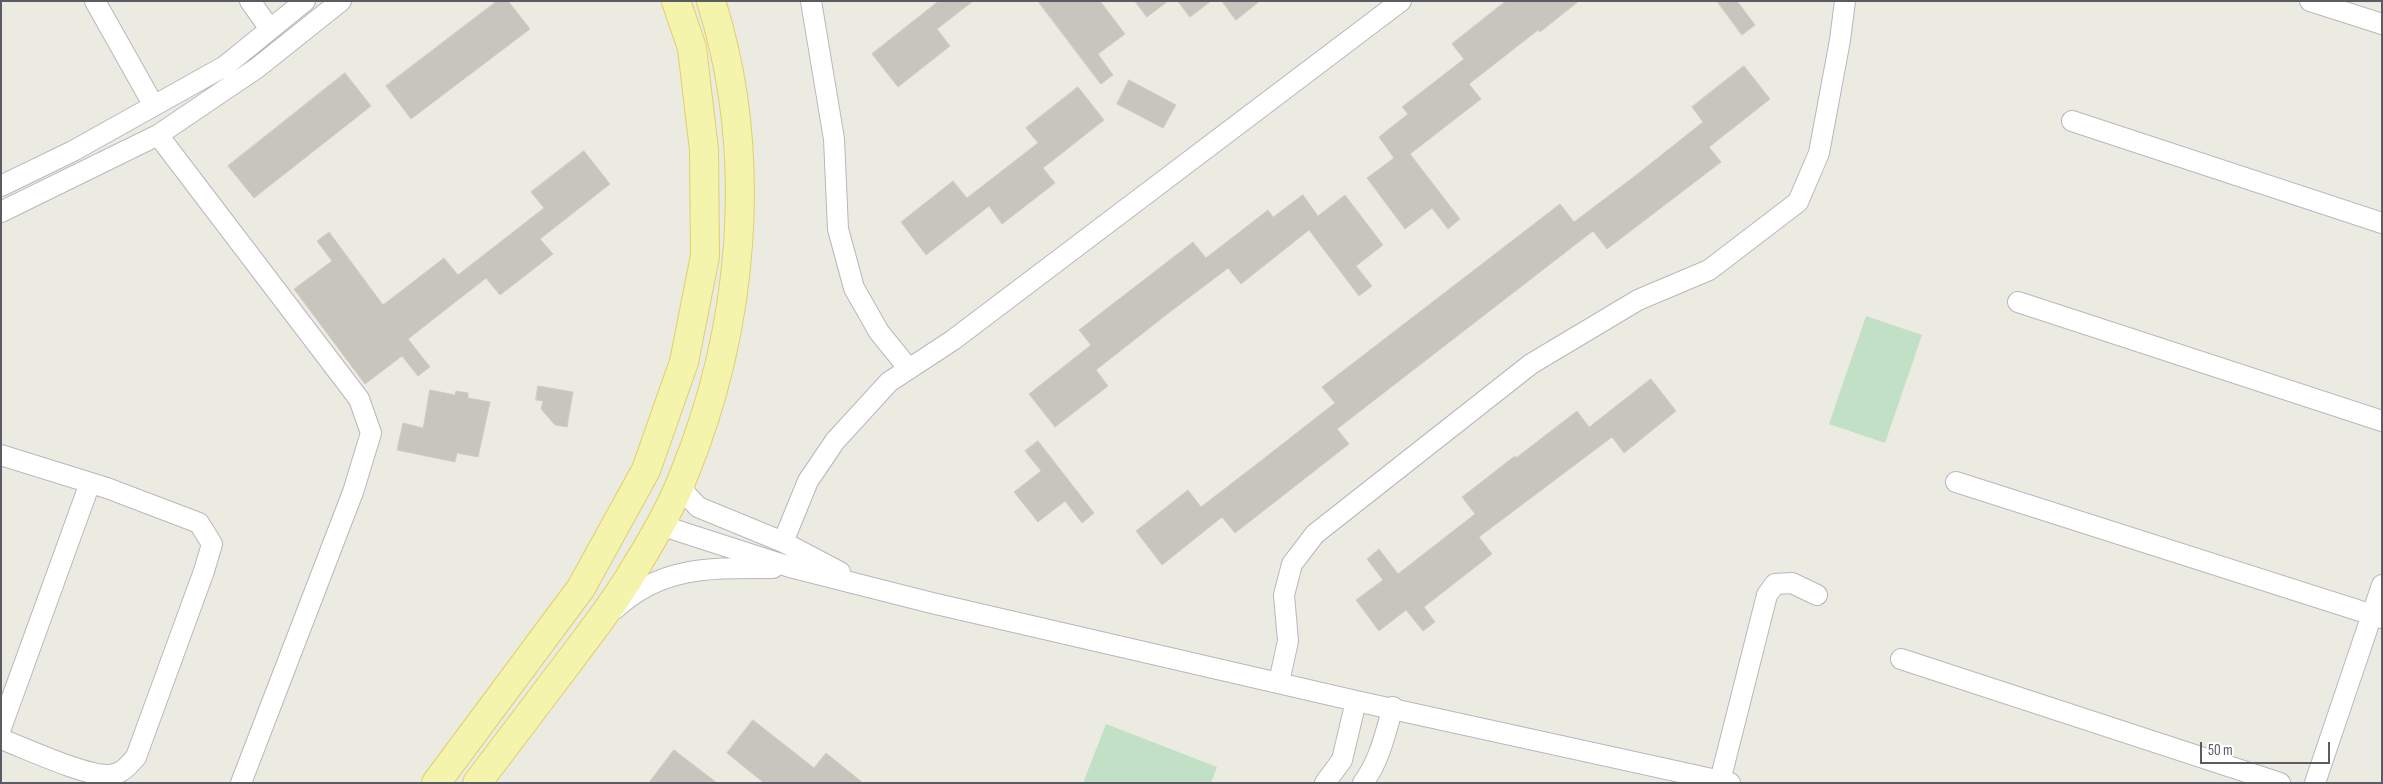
<!DOCTYPE html>
<html>
<head>
<meta charset="utf-8">
<style>
  body { margin:0 }
  #map { position:relative; width:2383px; height:784px; overflow:hidden; background:#ebebe2; font-family:"Sofia Sans Condensed",sans-serif }
  canvas { display:block }
  .frame { position:absolute; inset:0; border:2px solid #5a5c61; pointer-events:none }
  .scale { position:absolute; left:2200px; top:742px; width:130px; height:22px; box-sizing:border-box; border:2px solid #5a5c61; border-top:0; padding-left:6px; font-size:15px; line-height:18px; white-space:nowrap; color:#5a5c61; -webkit-text-stroke:4px #fff; paint-order:stroke }
</style>
</head>
<body>
<div id="map">
<canvas width="2383" height="784"></canvas>
<div class="frame"></div>
<div class="scale">50 m</div>
</div>
<script>
const ctx = document.querySelector('canvas').getContext('2d');
ctx.lineJoin = 'round';
function fillPath(path, color) { ctx.fillStyle = color; ctx.fill(path, 'evenodd'); }
function strokePath(path, color, width, dash) { ctx.strokeStyle = color; ctx.lineWidth = width; ctx.lineCap = dash ? 'butt' : 'round'; ctx.setLineDash(dash || []); ctx.stroke(path); }
fillPath(new Path2D(`
  M1866 316 1922 335 1885 443 1829 424Z
  M1106 724 1217 767 1211 783H1083Z`), '#c1e0c5');
const building = new Path2D(`
  M497 1H508L530 29 411 119 386 86Z
  M939 1H973L937 29 950 46 898 87 872 54Z
  M1038 1H1100L1125 34 1098 54 1113 75 1101 84Z
  M1135 1H1168L1147 17Z
  M1178 1H1211L1190 17Z
  M1222 1H1260L1236 20Z
  M1506 1H1579L1540 32 1538 30 1469 84 1481 99 1410 154 1460 219 1448 229 1432 208 1405 229 1367 178 1394 158 1379 137 1408 114 1402 107 1464 59 1452 44Z
  M1717 1H1737L1755 25 1742 35Z
  M1744 66 1770 99 1709 147 1721 162 1607 249 1593 231 1337 429 1349 444 1235 533 1222 517 1162 565 1136 531 1188 490 1201 507 1262 460 1335 403 1322 387 1560 204 1574 222 1635 176 1703 122 1692 107Z
  M345 73 371 106 254 198 228 166Z
  M1129 80 1176 105 1163 128 1117 104Z
  M1078 87 1104 120 1043 168 1055 183 1002 224 989 206 926 255 901 222 953 181 967 198 1038 143 1026 128Z
  M584 151 610 184 540 239 553 254 500 295 486 278 408 339 430 367 418 376 402 356 365 384 294 289 332 261 317 241 329 232 383 305 444 258 458 275 544 208 531 192Z
  M1303 195 1318 216 1345 195 1383 245 1356 266 1372 286 1359 296 1309 230 1241 284 1228 268 1166 315 1096 370 1108 386 1055 427 1029 394 1091 345 1079 330 1193 242 1206 258 1268 210 1273 217Z
  M1651 379 1676 411 1624 453 1612 437 1479 537 1492 554 1424 607 1435 622 1423 631 1406 610 1379 631 1356 600 1383 580 1367 559 1379 549 1398 574 1475 514 1462 497 1515 456 1516 458 1577 411 1589 427Z
  M538 386 573 392 567 427 555 425 541 409 543 401 536 400Z
  M430 390 455 395 456 391 468 393V398L490 402 478 457 457 453 455 462 397 450 403 423 423 428Z
  M1038 441 1094 513 1082 523 1065 501 1038 522 1014 492 1041 471 1025 451Z
  M753 720 814 768 826 753 863 783H764L727 753Z
  M674 750 717 783H649Z`);
fillPath(building, '#c7c5be');
strokePath(building, '#cfcdc1', 1);
const street = new Path2D(`
  M95 1 154 106
  M250 1 270 29
  M811 1 834 139 838 229 854 288 879 332 909 369
  M2310 1 2382 24
  M2072 121 2382 223
  M158 135 359 399 371 433 353 492 241 783
  M1 186 73 151 225 66 305 1
  M1 212 158 135 257 68 341 1
  M2018 302 2382 421
  M1 455 107 488 199 523 212 544 204 571 136 757C128 766 121 775 108 775 85 776 25 748 1 739
  M683 479 685 493 698 507 783 542 840 572
  M1956 482 2382 618
  M660 525 790 567 932 603 1356 701 1730 783
  M783 542 808 481 835 441 889 382 953 340 1401 1
  M615 609C662 565 713 568 773 568
  M1901 659 2280 783
  M1279 682 1288 641 1284 595 1292 564 1315 534 1531 364 1638 300 1709 270 1798 202 1819 153 1840 40 1845 1
  M1 728 90 483
  M1720 781 1767 595 1775 584 1792 583 1817 595
  M1325 783 1342 760 1356 701
  M1363 783C1380 760 1385 734 1393 707
  M2315 783 2382 585`);
const primary = new Path2D(`
  M436 783 581 588 646 470 684 362 705 256 704 150 692 48 676 1
  M477 783C507 743 538 703 568 663 591 632 616 601 635 568 653 539 671 508 683 477 744 329 760 155 711 1`);
strokePath(street, '#b7b8bd', 22);
strokePath(primary, '#e1d065', 30);
strokePath(street, '#fff', 20);
strokePath(primary, '#f5f4ad', 28);
</script>
</body>
</html>
